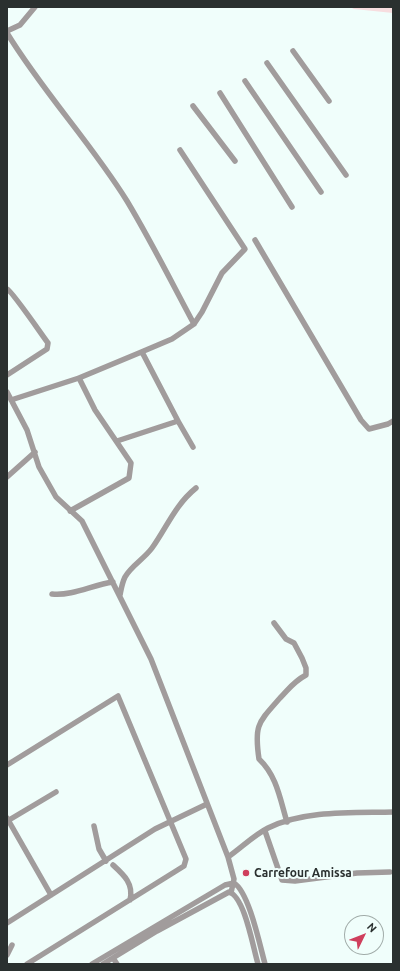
<!DOCTYPE html>
<html>
<head>
<meta charset="utf-8">
<style>
  body { margin:0 }
  #map { position:relative; width:400px; height:971px; overflow:hidden; background:#f0fefb; font-family:Ubuntu,sans-serif }
  canvas { display:block }
  .frame { position:absolute; inset:0; border:8px solid #2a302f; pointer-events:none }
  .north { position:absolute; left:344px; top:915px; width:40px; height:40px; box-sizing:border-box; background:#f0fefb; border:1px solid #a1aca9; border-radius:50%; rotate:47deg; font-size:11px; font-weight:700; line-height:16px; text-align:center; color:#2a302f }
  .north::after { content:''; display:block; margin:auto; width:14px; height:18px; background:#cf3f5d; clip-path:polygon(50% 0,100% 100%,50% 72%,0 100%) }
</style>
</head>
<body>
<div id="map">
<canvas width="400" height="971"></canvas>
<div class="frame"></div>
<div class="north">N</div>
</div>
<script>
const ctx = document.querySelector('canvas').getContext('2d');
ctx.lineJoin = 'round';
function fillPath(path, color) { ctx.fillStyle = color; ctx.fill(path, 'evenodd'); }
function strokePath(path, color, width, dash) { ctx.strokeStyle = color; ctx.lineWidth = width; ctx.lineCap = dash ? 'butt' : 'round'; ctx.setLineDash(dash || []); ctx.stroke(path); }
function write(font, color, halo, rows, align = 'center') {
  ctx.font = font + ' Ubuntu,sans-serif'; ctx.lineWidth = 4; ctx.setLineDash([]); ctx.textBaseline = 'middle'; ctx.strokeStyle = halo; ctx.fillStyle = color; for (const [text, x, y, turn = 0] of rows) {
    ctx.save(); ctx.translate(x, y); ctx.rotate((+turn || 0) * Math.PI / 180); ctx.textAlign = isNaN(turn) ? turn : align; if (halo) ctx.strokeText(text, 0, 0); ctx.fillText(text, 0, 0); ctx.restore();
  }
}
fillPath(new Path2D(`
  M350 7H393V13L354 9Z`), '#f7dddf');
strokePath(new Path2D(`
  M7 31 20 25 35 7
  M7 33C43 92 91 143 127 201 151 241 172 283 194 324
  M293 51 329 101
  M267 63 346 175
  M245 81 321 192
  M220 93 292 207
  M193 106 235 161
  M255 240 361 420 369 429 388 424 393 421
  M7 289C12 291 42 335 48 343L47 349 7 375
  M142 352 178 421
  M7 392 27 430 39 467 56 497 82 521 151 659 228 857 234 879 231 893
  M11 400 79 378 139 353 172 339 194 324 202 312 222 273 245 249 180 150
  M117 441 178 421 193 447
  M7 477 35 452
  M70 511 129 478 131 463 95 410 79 378
  M52 594C73 596 92 585 113 582
  M120 595C121 590 122 583 125 577 131 566 144 559 152 548 167 527 175 505 196 488
  M274 623 286 639 294 643 302 658 306 668V675C293 682 290 688 280 698 258 723 254 725 259 759 277 776 280 799 287 822
  M7 765 118 696 186 859 184 866 27 964
  M7 818 51 895
  M9 820 56 792
  M94 826 99 849 106 861
  M265 831 282 880 295 881 357 873 390 872
  M228 857C241 848 254 835 268 828 305 810 353 813 393 812
  M113 865C124 875 134 884 130 900
  M7 923 155 829 207 804
  M7 955 12 945
  M113 958 117 964
  M92 964 225 885 234 883C249 892 260 946 265 964
  M103 964 157 931 229 892C245 897 253 948 258 964`), '#a19c9c', 5.5);
for (const [x, y, r, color] of [
  [246,873,4,"#cf3f5d"]
]) { const dot = new Path2D(); dot.arc(x, y, r, 0, 2 * Math.PI); ctx.fillStyle = color; ctx.fill(dot); strokePath(dot, '#f0fefb', 1.5); }
write('bold 12px', '#2a302f', '#f0fefb', [
  ["Carrefour Amissa",254,873]
], 'left');
</script>
</body>
</html>
